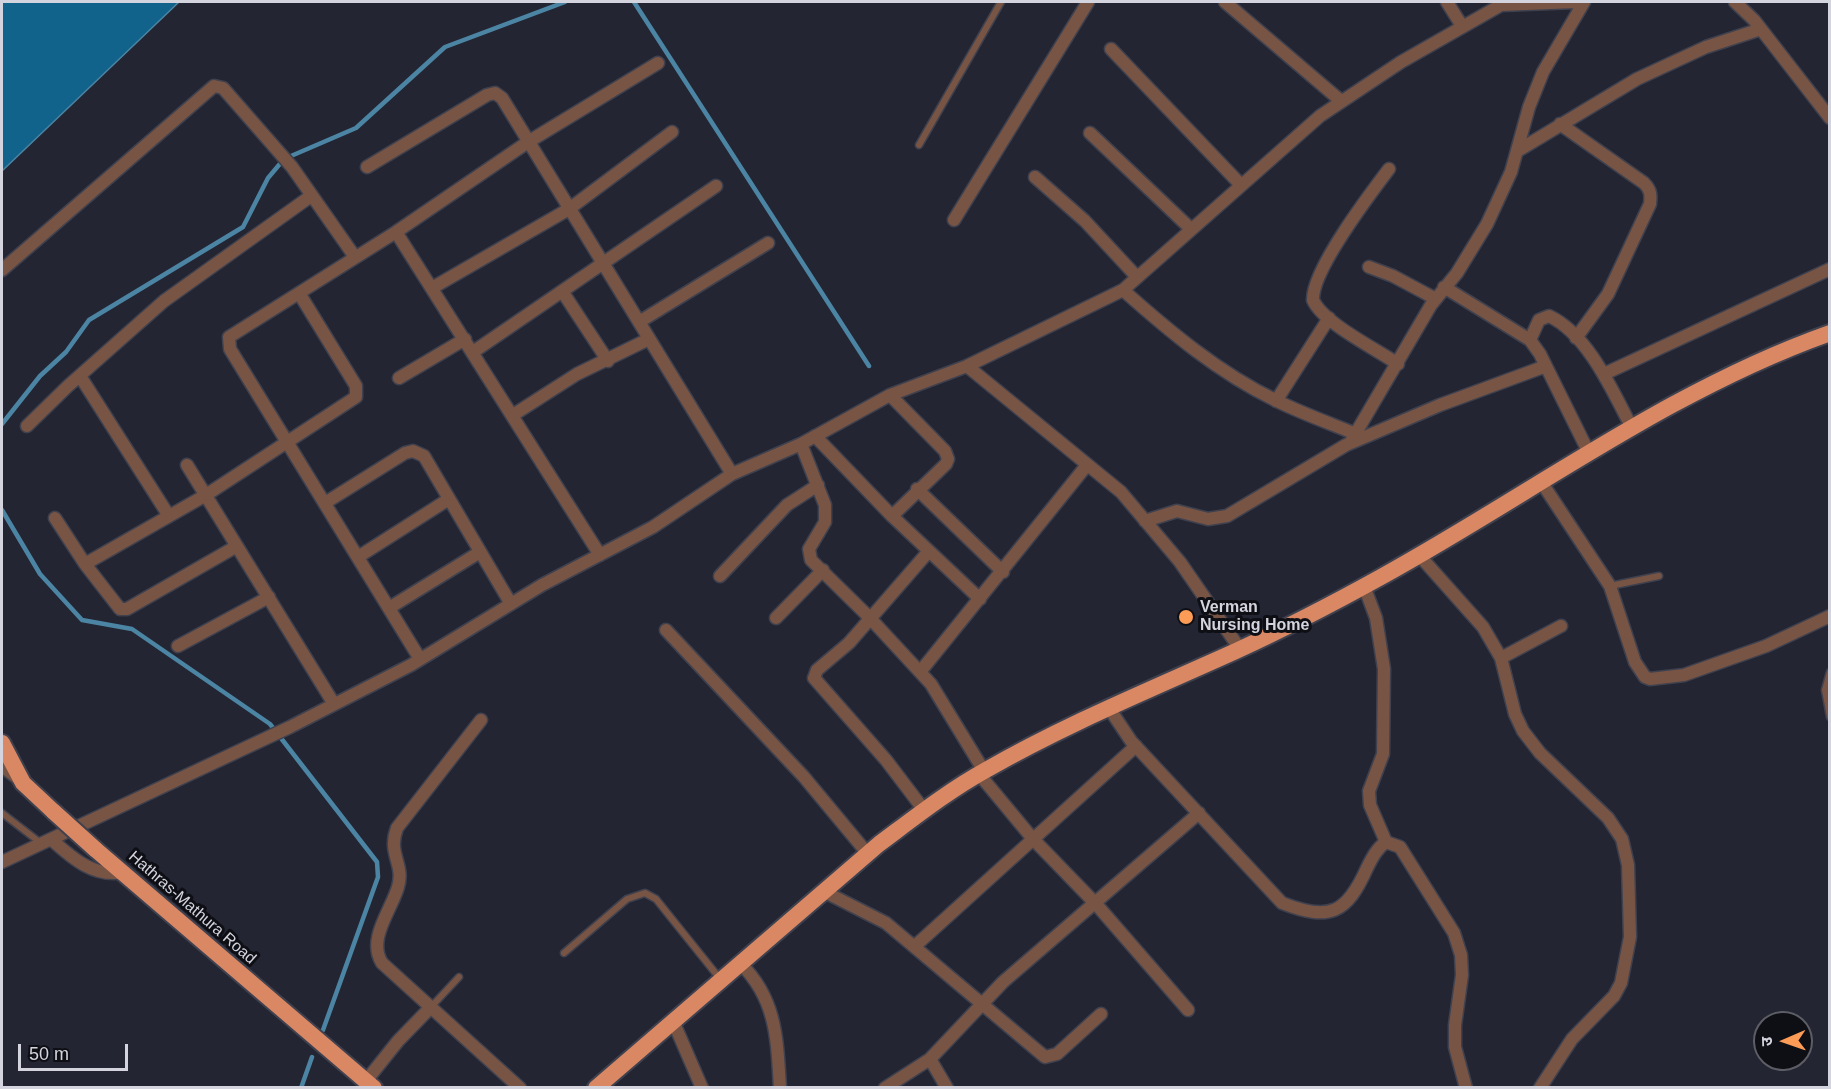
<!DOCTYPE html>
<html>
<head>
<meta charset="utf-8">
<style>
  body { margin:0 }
  #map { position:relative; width:1831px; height:1089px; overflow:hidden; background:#232533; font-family:Helvetica,"Noto Sans Devanagari",sans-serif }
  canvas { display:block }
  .frame { position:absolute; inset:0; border:3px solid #d3d4de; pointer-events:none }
  .north { position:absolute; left:1753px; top:1011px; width:60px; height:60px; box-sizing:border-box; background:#0e0f15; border:2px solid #5d5e65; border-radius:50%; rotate:268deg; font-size:16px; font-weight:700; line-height:24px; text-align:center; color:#d3d4de }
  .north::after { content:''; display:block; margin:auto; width:21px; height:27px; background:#fd9c56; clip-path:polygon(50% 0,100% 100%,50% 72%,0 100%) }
  .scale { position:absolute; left:18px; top:1044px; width:110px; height:27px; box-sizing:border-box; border:3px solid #d3d4de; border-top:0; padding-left:8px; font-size:18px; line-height:21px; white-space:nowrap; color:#d3d4de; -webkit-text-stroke:4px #0e0f15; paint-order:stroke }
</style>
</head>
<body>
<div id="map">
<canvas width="1831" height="1089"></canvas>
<div class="frame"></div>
<div class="north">उ</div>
<div class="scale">50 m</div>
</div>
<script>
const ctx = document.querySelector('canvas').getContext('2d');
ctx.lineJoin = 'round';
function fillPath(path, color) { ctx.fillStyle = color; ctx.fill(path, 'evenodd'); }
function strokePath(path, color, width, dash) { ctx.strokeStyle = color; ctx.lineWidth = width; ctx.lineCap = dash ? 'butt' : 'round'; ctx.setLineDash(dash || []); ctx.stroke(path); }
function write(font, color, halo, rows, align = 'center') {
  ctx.font = font + ' Helvetica,sans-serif'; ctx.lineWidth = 6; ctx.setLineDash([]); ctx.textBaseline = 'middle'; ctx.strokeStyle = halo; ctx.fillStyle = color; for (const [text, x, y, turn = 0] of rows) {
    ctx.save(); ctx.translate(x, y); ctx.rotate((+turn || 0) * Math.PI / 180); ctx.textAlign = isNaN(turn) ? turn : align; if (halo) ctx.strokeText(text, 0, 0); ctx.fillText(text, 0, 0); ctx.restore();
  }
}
const water = new Path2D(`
  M2 2H179L2 171Z`);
fillPath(water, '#12638b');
strokePath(water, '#4c85a4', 1.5);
strokePath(new Path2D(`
  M634 2 869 366
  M2 424 40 376 66 352 89 320 243 227 268 178 284 159 356 128 445 47 565 2
  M2 510 40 574 82 620 132 629 270 724 377 862 378 877 323 1030
  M301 1088 312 1057`), '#4c85a4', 4.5);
const service = new Path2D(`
  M919 145 1001 2
  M1610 586 1659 576
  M1830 672 1825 690 1830 717
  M2 813 42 844
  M564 953 627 899 645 893 656 899 721 980
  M431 1007 459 977`);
const minor = new Path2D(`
  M1225 2 1341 101
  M1447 2 1462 26
  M1735 2 1754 20 1830 118
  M1111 49 1241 185
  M1560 124 1644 183C1651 190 1651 195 1650 204L1608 294 1576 338
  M1090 133 1191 229
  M1519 150 1637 79 1706 47 1761 29
  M367 167 487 95 495 93 502 98 732 474
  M1389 169C1370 194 1312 270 1313 300 1323 323 1376 349 1398 364
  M1035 177 1085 221 1137 277
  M954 220 1088 2
  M396 232 600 555
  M1369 267 1393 276 1436 299
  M2 270 214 86 223 88 292 167 355 257
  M1444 287 1530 340 1540 354 1589 453
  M432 288 569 209 672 132
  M1123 290C1169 331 1219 373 1275 400 1301 413 1329 423 1356 434
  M562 291 608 361
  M639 322 768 243
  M1530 340 1539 320 1549 316C1588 334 1613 392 1632 428
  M473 352 716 186
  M967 366 1121 492 1180 562 1240 649
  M1604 374 1830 269
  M80 376 169 516
  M399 378 465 339
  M890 395 945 451 948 459 946 464 892 516
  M1276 401 1329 318
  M513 415 577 374 649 339
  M27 426 68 386 164 301 311 196
  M815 436 892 516 980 599
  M1350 443 1431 305 1457 273 1487 224 1511 172 1529 107 1543 72 1584 2
  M801 444 825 505V522L809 549 811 560 869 617 931 684 984 771
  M187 465 334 704
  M1542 483 1610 586 1635 662 1645 677 1650 679 1684 675 1766 646 1830 616
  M917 489 1003 572
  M325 503 405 453 413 451 424 456 511 604
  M55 518 85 564 120 609H127L237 546
  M1145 521 1177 511 1208 519 1227 516 1346 445 1440 405 1546 366
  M1419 555 1483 627 1501 658 1515 714 1523 731 1540 753 1608 818 1622 839 1628 865 1630 937 1621 983 1614 996 1572 1039 1540 1088
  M358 557 449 499
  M85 564 206 495 356 397V386L299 293
  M720 576 787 505 818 485
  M1364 586 1376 618 1384 669 1383 754 1369 791 1370 805 1386 842
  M389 608 480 552
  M776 618 823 570
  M666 630 804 777 868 854
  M178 646 269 597
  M1501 658 1561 626
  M420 659 230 349 229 337 396 232 528 142 658 63
  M920 672 1087 465
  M1109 708 1131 741 1282 903C1330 922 1347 913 1367 868 1372 858 1377 848 1386 842L1400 847 1454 933 1461 955 1462 975 1455 1025V1047L1466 1088
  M481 720 397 828C387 854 405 864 398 887 391 911 367 939 382 963L520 1088
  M2 766 20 780
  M979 774 1033 839 1096 904 1188 1010
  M924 810 886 760 814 678 817 670 849 643 929 551
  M52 840C73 859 95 878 124 872
  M2 862 290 727 411 665 542 585 653 527 732 474 801 444 890 395 967 366 1123 290 1320 116 1401 62 1501 5 1575 2
  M825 892 886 923 1045 1057 1057 1054 1101 1014
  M915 946 1136 746
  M741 964C777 1000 777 1040 780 1088
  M673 1021 702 1088
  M930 1059 947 1088
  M366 1081 398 1041 431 1007
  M885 1088 930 1059 1003 982 1199 813`);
const trunk = new Path2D(`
  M2 743 23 783 54 812
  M95 849 374 1088
  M596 1088 879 844C914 818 948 791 986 770 1066 724 1152 689 1236 651 1286 628 1334 603 1381 577 1530 495 1669 390 1830 333`);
strokePath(service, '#3f414e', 9);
strokePath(minor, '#3f414e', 15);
strokePath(trunk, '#3f414e', 20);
strokePath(service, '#785444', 6);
strokePath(minor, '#785444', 12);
strokePath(trunk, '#da8864', 16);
const trunkBridge = new Path2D(`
  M54 812 95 849`);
strokePath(trunkBridge, '#3f414e', 20, []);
strokePath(trunkBridge, '#da8864', 16);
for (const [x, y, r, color] of [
  [1186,617,8,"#fd9c56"]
]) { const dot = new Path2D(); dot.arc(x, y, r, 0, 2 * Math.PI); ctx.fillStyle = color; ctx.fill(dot); strokePath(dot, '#0e0f15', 2); }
write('bold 16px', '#d3d4de', '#0e0f15', [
  ["Verman",1200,608],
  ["Nursing Home",1200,626]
], 'left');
write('16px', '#d3d4de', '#0e0f15', [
  ["Hathras-Mathura Road",192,908,41]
]);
</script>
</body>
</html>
